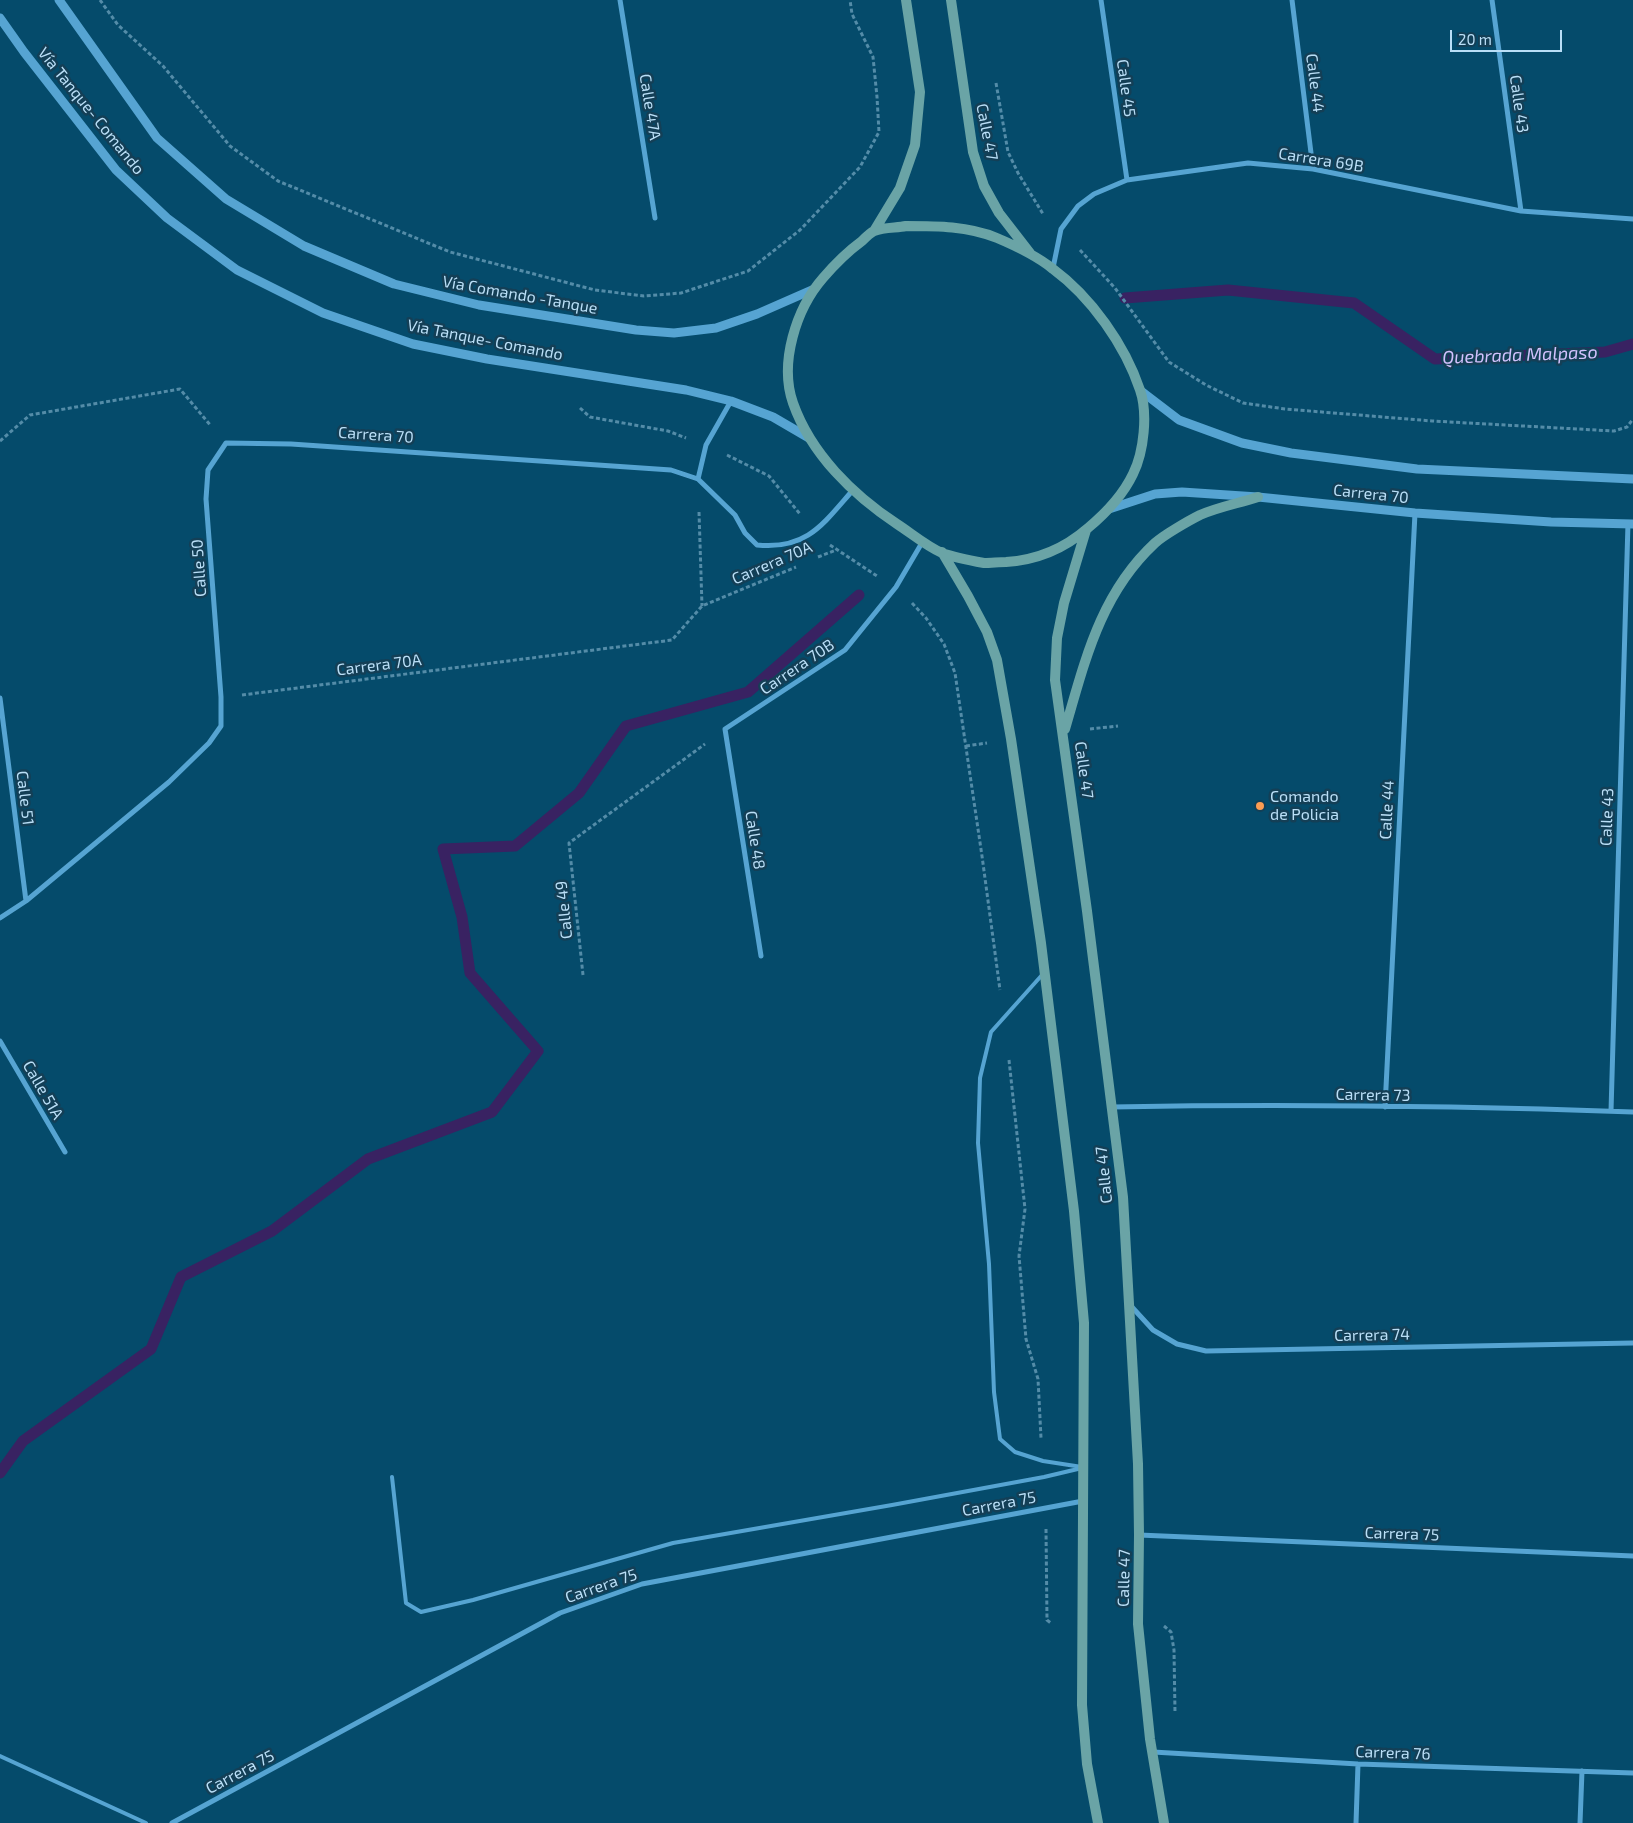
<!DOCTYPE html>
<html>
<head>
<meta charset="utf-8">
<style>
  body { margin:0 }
  #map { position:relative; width:1633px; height:1823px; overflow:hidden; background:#054b6b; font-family:"Exo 2",sans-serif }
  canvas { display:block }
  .scale { position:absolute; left:1450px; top:30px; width:112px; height:22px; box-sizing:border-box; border:2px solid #badff7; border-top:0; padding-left:6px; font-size:15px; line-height:18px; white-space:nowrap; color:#badff7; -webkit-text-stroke:4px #143f56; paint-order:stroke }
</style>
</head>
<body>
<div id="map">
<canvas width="1633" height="1823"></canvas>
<div class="scale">20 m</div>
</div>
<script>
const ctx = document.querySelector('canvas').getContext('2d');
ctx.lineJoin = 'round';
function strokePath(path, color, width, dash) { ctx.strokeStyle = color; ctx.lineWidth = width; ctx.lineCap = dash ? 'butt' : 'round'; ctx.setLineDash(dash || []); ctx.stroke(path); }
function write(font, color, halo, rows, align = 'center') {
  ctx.font = font + ' "Exo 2",sans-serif'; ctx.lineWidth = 5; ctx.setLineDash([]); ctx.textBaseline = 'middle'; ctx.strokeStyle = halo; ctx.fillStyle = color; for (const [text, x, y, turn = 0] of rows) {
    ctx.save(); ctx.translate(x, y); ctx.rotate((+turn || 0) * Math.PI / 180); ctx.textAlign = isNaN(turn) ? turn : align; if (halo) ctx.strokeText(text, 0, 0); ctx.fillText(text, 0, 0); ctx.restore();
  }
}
strokePath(new Path2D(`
  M1125 298 1228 290 1354 303 1435 359 1605 352 1633 344
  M0 1473 23 1441 151 1349 181 1277 272 1231 368 1159 492 1112 538 1051 470 973 462 917 443 849 515 846 579 793 626 726 748 692 859 595`), '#392262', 11);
strokePath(new Path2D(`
  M100 0 118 25 163 66 230 146 278 181 450 252 595 290 644 296 681 293 748 271 800 230 860 167 879 132 877 97 873 57 852 14 850 0
  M996 83 1008 152 1018 173 1043 214
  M1080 250 1115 288 1169 362 1206 385 1243 403 1285 409 1432 421 1614 431 1627 427 1633 419
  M580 408 590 417 668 431 686 438
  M0 441 30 415 180 389 211 426
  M727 455 769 476 800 514
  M699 512 702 606
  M830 545 877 576
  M818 557 836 550
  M912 603 926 618 944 644 955 673 982 856 1000 990
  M242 695 672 640 702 606 796 567
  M1090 729 1118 726
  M966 746 987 743
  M583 975 569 843 705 744
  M1009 1060 1025 1209 1019 1256 1026 1339 1038 1379 1041 1438
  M1046 1529 1047 1620 1052 1624
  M1164 1626 1171 1632 1174 1650 1175 1713`), '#548ca8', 3, [4, 2.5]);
strokePath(new Path2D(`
  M1042 975 991 1032 980 1078 978 1143 989 1264 994 1392 1000 1439 1015 1452 1043 1461 1082 1467
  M392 1477 406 1603 421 1612 473 1600 673 1543 892 1505 1044 1477 1082 1468
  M0 1756 146 1823`), '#56a4d2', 4);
strokePath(new Path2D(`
  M620 0 655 218
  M1101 0 1127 180
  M1292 0 1313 169
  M1492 0 1521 211
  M1053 268 1061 229 1078 206 1094 194 1127 180 1248 163 1313 169 1521 211 1633 219
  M698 479 706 445 731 401
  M0 698 26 901
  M0 918 26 901 169 782 209 743 221 726V697L206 499 208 470 226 443 291 444 671 470 698 479 735 515 745 533 757 545C807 550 823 524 853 490
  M761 956 725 729 845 650 896 587 923 541
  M0 1041 65 1152
  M1112 1107C1285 1104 1460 1106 1633 1112
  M1385 1107 1415 513
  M1611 1111 1628 523
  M1131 1306 1153 1330 1177 1344 1206 1351 1633 1343
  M1139 1535 1633 1556
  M1153 1752 1358 1764 1633 1773
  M172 1823 560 1613 642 1584 1083 1501
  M1356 1823 1358 1764
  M1580 1823 1582 1771`), '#56a4d2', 5);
strokePath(new Path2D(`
  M59 0 157 138 226 199 304 246 394 284 479 305 636 330 674 333 716 328 757 314 814 289
  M0 18 24 52 116 170 167 218 237 270 323 313 413 344 487 359 686 390 731 401 773 417 809 438
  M1141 391 1179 420 1242 443 1291 453 1417 469 1633 479
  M1109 509 1155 494 1182 492 1258 497 1415 513 1551 522 1633 524`), '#56a4d2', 9);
strokePath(new Path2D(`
  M951 0 973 152 984 186 999 213 1030 253
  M906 226C937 226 968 226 997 238 1016 246 1037 256 1053 269 1091 297 1125 345 1140 390 1148 413 1144 452 1133 474 1123 495 1106 513 1088 528 1064 549 1038 560 1006 562 999 562 991 563 984 563 973 561 953 557 942 553 926 546 911 533 897 524 853 495 811 454 793 403 779 363 796 309 823 278 835 264 847 252 862 241 865 238 870 233 874 231 884 227 897 228 906 226Z
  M874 231 900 188 915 145 920 92 906 0
  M1086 530 1064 603 1057 638 1055 680 1087 911 1123 1197 1138 1464 1139 1535 1138 1624 1150 1739 1164 1823
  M942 552 968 596 987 632 997 660 1011 739 1041 943 1074 1211 1084 1323 1082 1705 1087 1764 1098 1823
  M1065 729C1085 661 1100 594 1155 543 1164 535 1188 521 1200 515 1218 507 1240 503 1258 497`), '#6aa4a6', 10);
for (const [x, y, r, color] of [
  [1260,806,5,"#fc9d53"]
]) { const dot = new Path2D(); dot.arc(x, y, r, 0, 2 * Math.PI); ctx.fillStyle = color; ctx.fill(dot); strokePath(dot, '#143f56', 2); }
write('16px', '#badff7', '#143f56', [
  ["Calle 44",1315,83,83],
  ["Calle 45",1126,88,82],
  ["Calle 43",1519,104,82],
  ["Calle 47A",650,107,81],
  ["Vía Tanque- Comando",91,111,51],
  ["Calle 47",987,132,79],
  ["Carrera 69B",1321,160,9],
  ["Vía Comando -Tanque",520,295,10],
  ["Vía Tanque- Comando",485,340,11],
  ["Carrera 70",376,435,4],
  ["Carrera 70",1371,494,6],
  ["Carrera 70A",772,563,-23],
  ["Calle 50",199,568,-94],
  ["Carrera 70A",379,665,-7],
  ["Carrera 70B",797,667,-34],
  ["Calle 47",1084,770,82],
  ["Calle 51",25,798,83],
  ["Calle 44",1387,810,-87],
  ["Calle 43",1607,817,-88],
  ["Calle 48",755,840,81],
  ["Calle 49",564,910,-96],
  ["Calle 51A",43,1090,60],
  ["Carrera 73",1373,1095,1],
  ["Calle 47",1104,1175,-96],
  ["Carrera 74",1372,1335,-1],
  ["Carrera 75",999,1504,-11],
  ["Carrera 75",1402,1534,2],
  ["Calle 47",1124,1578,-89],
  ["Carrera 75",601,1586,-19],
  ["Carrera 76",1393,1753,2],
  ["Carrera 75",240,1772,-28]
]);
write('16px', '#badff7', '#143f56', [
  ["Comando",1270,797],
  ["de Policia",1270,815]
], 'left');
write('italic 18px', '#d1c2fd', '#143f56', [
  ["Quebrada Malpaso",1520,355,-2]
]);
</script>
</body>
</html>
